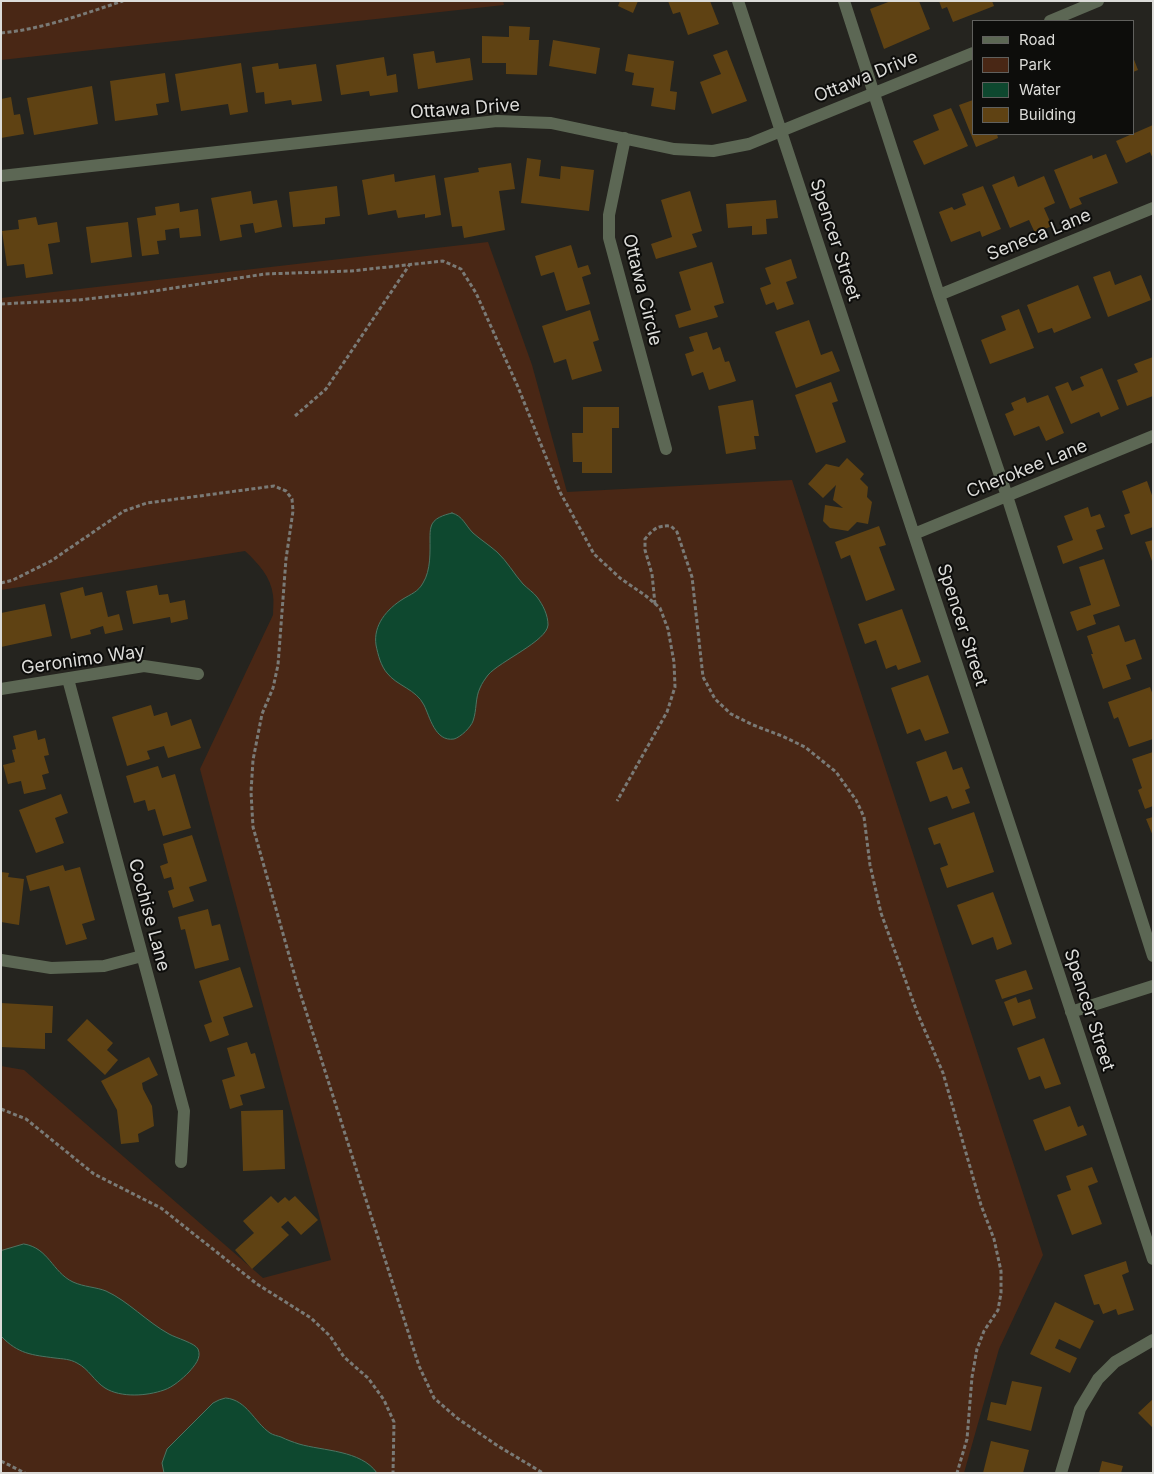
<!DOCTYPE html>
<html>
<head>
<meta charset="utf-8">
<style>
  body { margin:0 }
  #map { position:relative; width:1154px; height:1474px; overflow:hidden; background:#25241f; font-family:Inter,sans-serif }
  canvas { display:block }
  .frame { position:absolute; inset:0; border:2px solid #dcdcd9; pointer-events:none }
  .legend { position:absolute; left:972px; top:20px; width:162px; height:115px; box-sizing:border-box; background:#0d0d0b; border:1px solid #60605d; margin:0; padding:6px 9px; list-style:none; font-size:15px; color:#dcdcd9 }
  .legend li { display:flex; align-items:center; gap:10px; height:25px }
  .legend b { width:25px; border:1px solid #60605d }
</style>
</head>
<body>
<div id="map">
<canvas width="1154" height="1474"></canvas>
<div class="frame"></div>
<ul class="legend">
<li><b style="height:6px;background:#5c6754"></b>Road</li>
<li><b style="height:14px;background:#492715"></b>Park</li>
<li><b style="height:14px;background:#0e482f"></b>Water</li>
<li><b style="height:14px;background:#5f4213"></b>Building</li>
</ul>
</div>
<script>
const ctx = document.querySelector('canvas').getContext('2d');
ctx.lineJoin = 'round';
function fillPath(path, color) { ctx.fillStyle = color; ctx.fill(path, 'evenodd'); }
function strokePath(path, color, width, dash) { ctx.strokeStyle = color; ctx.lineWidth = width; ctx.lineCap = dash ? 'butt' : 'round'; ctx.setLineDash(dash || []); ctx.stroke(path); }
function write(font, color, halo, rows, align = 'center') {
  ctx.font = font + ' Inter,sans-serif'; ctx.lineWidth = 4; ctx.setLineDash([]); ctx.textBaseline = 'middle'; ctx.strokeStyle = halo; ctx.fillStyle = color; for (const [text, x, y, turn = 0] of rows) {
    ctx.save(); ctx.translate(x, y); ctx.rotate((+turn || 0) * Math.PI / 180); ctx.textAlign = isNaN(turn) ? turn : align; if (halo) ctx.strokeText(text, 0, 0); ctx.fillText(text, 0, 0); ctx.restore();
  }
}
fillPath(new Path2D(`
  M1 1H503L504 5 1 60Z
  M488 242 532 365 567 492 792 480 1043 1255 999 1349 964 1473H1V1066L24 1070 263 1278 331 1260 200 769 273 615C273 609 274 601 273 595 271 577 258 563 245 551L1 590V298Z`), '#492715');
const water = new Path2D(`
  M452 513C463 516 465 525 473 533 481 540 489 545 497 552 507 561 514 574 523 584 528 589 533 592 537 597 543 605 548 615 548 625 547 641 500 661 488 675 485 679 482 683 480 688 475 698 477 710 473 721 471 727 461 737 454 739 435 742 430 717 424 705 416 689 397 686 387 673 381 666 378 655 376 645 373 625 387 609 403 599 411 594 418 592 423 583 431 570 430 552 430 538 430 535 430 530 431 527 433 518 444 515 452 513Z
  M24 1244C49 1248 52 1272 73 1282 84 1287 96 1287 106 1291 128 1301 147 1322 169 1334 176 1338 195 1343 198 1349 202 1358 194 1366 189 1372 182 1379 173 1387 164 1390 147 1396 121 1398 105 1388 94 1381 89 1369 77 1363 70 1359 63 1359 55 1358 32 1355 18 1354 1 1336V1251Z
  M226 1398C247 1400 254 1422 270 1433 273 1435 278 1436 281 1437 287 1440 293 1442 299 1444 323 1451 361 1450 377 1473H164L162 1463 167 1449 213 1403 219 1400Z`);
fillPath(water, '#0e482f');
strokePath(water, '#4c7462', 1);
fillPath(new Path2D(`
  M620 1H638L633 13 618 6Z
  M668 1H710L719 24 688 35 680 12 673 14Z
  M891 1H919L930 29 884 49 870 9Z
  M939 1H992L994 6 953 22 947 7 942 9Z
  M509 26 530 27 529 40H539L537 75 506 74V63H482V36L509 37Z
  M553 40 600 48 596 74 549 66Z
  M727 50 747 101 712 114 700 82 721 74 713 55Z
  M434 51 436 63 470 58 473 80 418 89 413 54Z
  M628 54 674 61 670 91 677 92 675 110 651 106 654 88 632 85 634 73 625 71Z
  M384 57 387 76 396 74 398 92 370 96 369 91 341 95 336 65Z
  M1133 57 1138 70 1133 72Z
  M241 63 248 112 230 115 228 104 181 111 175 74Z
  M278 63 279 69 316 64 322 101 292 105 291 100 265 104 264 92 256 93 252 67Z
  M165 73 169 102 156 104 158 115 115 121 110 81Z
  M92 86 98 124 34 135 27 98Z
  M11 97 14 115 20 114 24 134 1 138V99Z
  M973 100V134H997L998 138 976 147 959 105Z
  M951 108 968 146 924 165 913 141 939 130 933 115Z
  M1153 125V159L1150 152 1126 163 1116 141Z
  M1106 154 1118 183 1079 198 1082 204 1070 209 1054 170 1092 155 1093 159Z
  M527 158 541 160 539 176 560 179 561 166 594 170 589 211 521 203Z
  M511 163 515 189 499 191 505 230 464 238 462 226 452 227 444 178 479 172 478 168Z
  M394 174 395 182 435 175 441 215 425 218V214L398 218 396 210 368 215 362 180Z
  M1014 176 1018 187 1044 176 1055 203 1044 208 1052 226 1035 233 1029 220 1010 228 992 185Z
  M337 186 340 216 325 218V224L293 227 289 192Z
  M983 186 1001 229 982 237 980 231 951 242 939 212 952 207 954 210 966 205 962 194Z
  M251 191 253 204 277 200 282 227 255 233 253 223 240 225 242 237 220 241 211 198Z
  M690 191 702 231 692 234 697 247 656 259 651 244 672 237 661 200Z
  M776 200 778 218 766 219 767 234 752 235V226L728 228 726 204Z
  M179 203 180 212 198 209 201 236 180 238 179 228 165 230 166 240 157 241 159 254 142 256 137 218 156 215 155 207Z
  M36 217 38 225 57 222 60 242 48 244 53 274 26 278 24 264 7 266 2 231 19 229 18 220Z
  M128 222 132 257 91 263 86 227Z
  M571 245 578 268 588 265 591 274 582 277 590 304 566 311 554 272 541 276 535 256Z
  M791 259 797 278 786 282 794 304 777 310 774 302 766 305 760 288 771 284 765 268Z
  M712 262 724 303 714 306 718 317 679 328 675 315 691 310 679 272Z
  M1110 271 1115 285 1141 275 1151 300 1108 317 1093 277Z
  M1078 285 1091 318 1054 333 1052 328 1038 333 1027 305Z
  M1019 309 1034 348 990 364 981 340 1006 330 1001 316Z
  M590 310 599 340 593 342 602 371 572 380 566 359 554 363 542 326Z
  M809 320 821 355 832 351 840 371 796 388 775 332Z
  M707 332 713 350 720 347 725 362 729 361 736 381 709 390 703 372 692 376 685 354 694 351 689 337Z
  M1153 357V396L1127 406 1117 380 1138 372 1134 364Z
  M1102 368 1119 409 1101 417 1099 412 1071 424 1055 387 1068 382 1072 391 1084 386 1080 377Z
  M831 382 838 401 832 403 846 442 816 453 795 395Z
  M1048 395 1064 433 1046 441 1039 426 1014 436 1005 414 1014 410 1011 403 1025 397 1027 403Z
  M753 400 759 436H754L756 449 726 454 718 406Z
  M583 407H619V428H612V473H582V462H573L572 433H583Z
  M847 458 864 474 860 479 868 487 867 497 872 502 868 524 857 522 848 531 830 528 823 521 825 505 843 508 833 500 836 485 823 498 808 484 826 464 839 467Z
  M1147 481 1153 498V527L1131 535 1124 515 1130 513 1122 491Z
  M1088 507 1091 517 1100 514 1105 527 1096 530 1103 549 1063 564 1057 546 1073 540 1064 516Z
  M879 526 886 545 879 547 895 590 866 601 850 555 841 559 835 542Z
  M1153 540V564L1145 542Z
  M1104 559 1120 606 1093 615 1096 624 1077 631 1070 612 1091 605 1079 567Z
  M157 585 159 595 168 594 170 603 185 600 188 619 171 623 170 617 133 624 126 591Z
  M83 587 85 596 102 592 108 617 119 614 123 630 105 634 103 626 90 630 91 634 71 639 60 593Z
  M45 604 52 636 1 647V613Z
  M902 609 921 662 898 670 896 665 886 669 876 640 865 644 858 624Z
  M1119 625 1125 642 1135 639 1142 659 1126 665 1131 679 1103 689 1091 654H1093L1087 636Z
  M928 675 949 733 925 741 920 729 907 734 891 688Z
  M1150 687 1153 695V739L1129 747 1118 717 1114 719 1108 702Z
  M151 705 154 716 167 712 171 726 191 719 201 748 168 758 164 746 147 751 150 759 127 766 112 717Z
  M36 730 38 740 45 738 49 755 44 756 49 773 42 775 46 789 24 794 21 781 8 784 3 765 15 762 12 750 16 749 13 736Z
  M946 751 953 770 962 767 970 788 965 790 970 803 952 809 947 796 930 802 916 762Z
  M1153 752V806L1145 809 1138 790 1142 788 1132 759Z
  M158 766 162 778 175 774 191 828 163 836 155 809 148 811 145 800 134 803 126 776Z
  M61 794 68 813 55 818 64 843 36 853 19 810Z
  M974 812 994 872 947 888 940 868 948 865 940 843 934 845 928 828Z
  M1153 817V836L1146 819Z
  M192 835 207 881 189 887 194 901 173 908 168 891 174 889 171 877 164 879 160 866 168 863 163 844Z
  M63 865 65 871 80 867 95 920 82 924 87 939 66 945 49 886 30 891 26 876Z
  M1 872 9 873 8 877 24 879 19 925 1 922Z
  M993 892 1012 944 997 950 993 937 972 945 957 905Z
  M208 909 212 926 220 924 229 960 195 969 185 929 181 930 178 917Z
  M240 967 253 1007 223 1017 229 1035 210 1042 204 1025 212 1022 199 981Z
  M1026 970 1033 989 1002 999 995 980Z
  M1016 997 1018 1003 1030 999 1036 1018 1013 1026 1004 1002Z
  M1 1003 53 1006 52 1033H45V1049L1 1047Z
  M87 1019 113 1043 107 1050 118 1060 105 1075 67 1040Z
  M1044 1038 1061 1084 1045 1089 1040 1076 1029 1080 1017 1048Z
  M247 1042 251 1054 255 1053 265 1088 240 1095 243 1105 230 1109 222 1080 235 1076 227 1048Z
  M149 1057 158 1075 142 1083 143 1089 152 1106 154 1126 138 1134 139 1142 121 1144 117 1110 101 1081Z
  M1070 1106 1078 1127 1083 1125 1087 1135 1045 1151 1033 1120Z
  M283 1110 285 1169 243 1171 241 1111Z
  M1092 1167 1098 1182 1088 1186 1102 1224 1072 1235 1057 1195 1071 1190 1066 1176Z
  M271 1196 278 1203 285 1197 289 1201 295 1196 318 1220 301 1235 288 1221 281 1227 289 1235 252 1269 235 1250 254 1233 243 1221Z
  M1126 1261 1129 1272 1122 1275 1134 1310 1118 1315 1116 1309 1103 1314 1099 1304 1094 1305 1084 1275Z
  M1055 1302 1094 1321 1080 1349 1059 1339 1055 1348 1077 1358 1070 1373 1030 1354Z
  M1012 1381 1042 1387 1031 1431 987 1420 991 1402 1006 1405Z
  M1153 1399V1428L1138 1413Z
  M991 1441 1029 1450 1023 1473H983Z
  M1102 1461 1123 1466 1121 1473H1099Z`), '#5f4213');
strokePath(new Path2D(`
  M1 33C43 29 83 14 123 1
  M1 304 78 300 141 293 265 274 351 271 443 261 461 269 476 293 518 387 560 492 594 554 620 578 646 596 660 608 668 629 674 662 675 687 667 712 617 801
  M295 416 326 389 410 264
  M1 583 13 580 51 561 124 511 147 503 274 486 286 491 292 499 293 511 286 559 278 665 273 688 262 714 253 760 251 792 253 827 296 980 419 1366 434 1398 457 1418 498 1446 543 1473
  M655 604 652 574 645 550V539C653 529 658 525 671 526L677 532 692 577 703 677 715 699 731 714 753 725 782 736 805 747 836 772 856 800 864 817 870 865 881 913 917 1012 943 1073 981 1205 994 1239 1001 1271V1293L998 1310 984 1331 977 1349 972 1377 967 1439 957 1473
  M1 1109 26 1119 94 1174 161 1208 257 1284 311 1318 330 1336 344 1357 368 1378 384 1400 394 1422 393 1473
  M1 1461 25 1473`), '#7a7a76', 3, [4, 2.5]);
strokePath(new Path2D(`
  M738 1 1153 1259
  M844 1 939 295 1007 496 1153 956
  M1050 21 1098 1
  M625 138 609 215V238L666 449
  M1 176 497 121 551 123 674 149 713 151 749 144 973 53
  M939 295 1153 208
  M914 534 1153 436
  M68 679 184 1111 181 1162
  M1 689 144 666 198 674
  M1 960 51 968 104 966 142 956
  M1071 1012 1153 986
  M1061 1473 1080 1409 1098 1379 1115 1362 1153 1340`), '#5c6754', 12);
write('18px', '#dcdcd9', '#0d0d0b', [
  ["Ottawa Drive",866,77,-22],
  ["Ottawa Drive",465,109,-4],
  ["Seneca Lane",1039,235,-22],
  ["Spencer Street",835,240,72],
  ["Ottawa Circle",642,290,76],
  ["Cherokee Lane",1027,469,-22],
  ["Spencer Street",962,625,72],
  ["Geronimo Way",83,660,-8],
  ["Cochise Lane",149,915,75],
  ["Spencer Street",1089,1010,72]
]);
</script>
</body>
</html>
